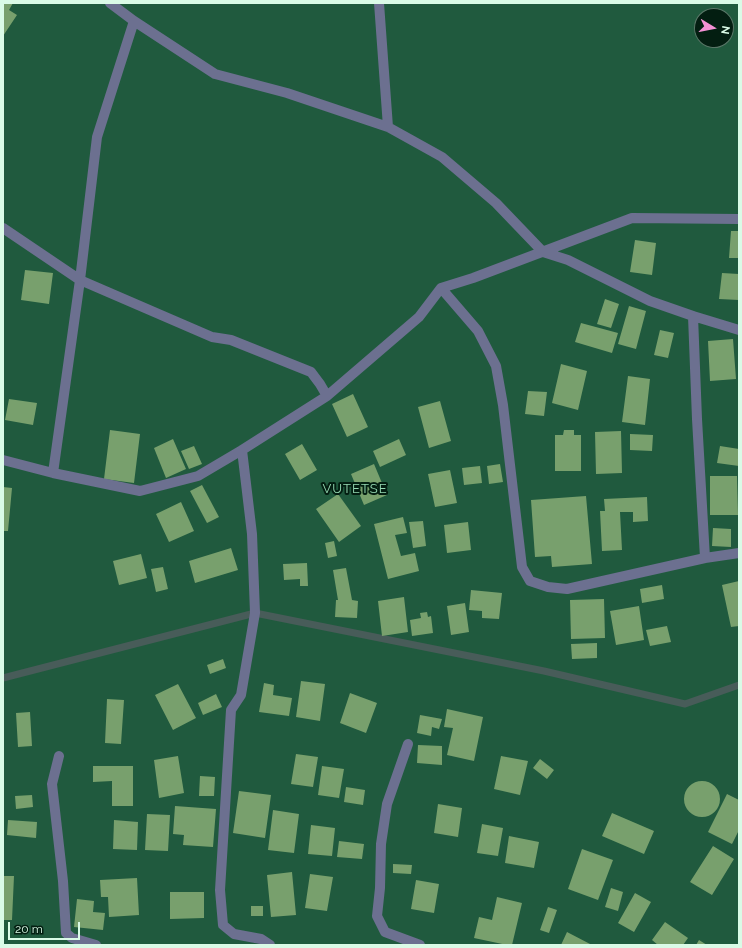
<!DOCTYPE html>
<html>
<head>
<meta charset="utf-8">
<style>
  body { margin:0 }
  #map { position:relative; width:742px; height:948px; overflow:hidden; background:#023a23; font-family:Raleway,sans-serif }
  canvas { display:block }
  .frame { position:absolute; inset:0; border:4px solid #dafbe7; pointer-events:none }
  .north { position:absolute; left:694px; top:8px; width:40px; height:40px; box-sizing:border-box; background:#031e11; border:1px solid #597667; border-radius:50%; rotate:100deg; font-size:11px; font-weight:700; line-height:16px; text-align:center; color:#dafbe7 }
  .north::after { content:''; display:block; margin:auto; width:14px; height:18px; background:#f391d5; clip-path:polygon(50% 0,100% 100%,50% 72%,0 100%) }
  .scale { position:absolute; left:8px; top:922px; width:72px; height:18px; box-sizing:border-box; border:2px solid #dafbe7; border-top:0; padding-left:5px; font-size:12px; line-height:14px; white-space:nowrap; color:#dafbe7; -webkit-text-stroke:3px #031e11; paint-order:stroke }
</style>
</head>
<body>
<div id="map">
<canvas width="742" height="948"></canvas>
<div class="frame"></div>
<div class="north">N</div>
<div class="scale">20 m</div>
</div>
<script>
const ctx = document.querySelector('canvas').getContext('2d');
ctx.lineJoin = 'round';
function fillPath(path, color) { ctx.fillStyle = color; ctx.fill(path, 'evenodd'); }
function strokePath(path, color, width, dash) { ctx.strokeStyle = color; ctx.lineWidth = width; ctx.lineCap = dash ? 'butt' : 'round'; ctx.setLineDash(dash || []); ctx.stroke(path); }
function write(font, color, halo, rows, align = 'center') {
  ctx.font = font + ' Raleway,sans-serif'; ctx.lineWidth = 4; ctx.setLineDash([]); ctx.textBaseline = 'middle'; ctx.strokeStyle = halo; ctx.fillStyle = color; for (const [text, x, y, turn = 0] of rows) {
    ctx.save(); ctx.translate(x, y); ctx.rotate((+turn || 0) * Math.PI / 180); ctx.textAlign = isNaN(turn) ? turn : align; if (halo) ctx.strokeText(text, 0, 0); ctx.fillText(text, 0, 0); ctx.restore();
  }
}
fillPath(new Path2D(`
  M3 3H739V945H3ZM702 16H726V40H702Z`), '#205a3e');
strokePath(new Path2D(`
  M3 678 255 613 544 671 685 704 739 685`), '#485c59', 7);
fillPath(new Path2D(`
  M3 3H13L9 10 17 15 3 36Z
  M731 231H739V258H729Z
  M635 240 656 243 652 275 630 272Z
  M25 270 53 273 49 304 21 300Z
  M722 273 739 274V300L719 299Z
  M605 299 619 304 611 328 597 324Z
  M629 306 646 311 636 349 618 344Z
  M581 323 618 333 612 353 575 342Z
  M660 330 674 333 668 358 654 355Z
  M733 339 736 379 710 381 708 341Z
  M561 364 587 371 578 410 552 403Z
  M628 376 650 379 645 425 622 422Z
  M528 391 547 392 544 416 525 414Z
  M353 394 368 427 347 437 332 404Z
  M9 399 37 403 33 425 5 420Z
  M440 401 451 441 429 448 418 407Z
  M110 430 140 434 134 483 104 479Z
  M564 430H574V435H581V471H555V435H563Z
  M621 431 622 473 596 474 595 432Z
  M630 434 653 435 652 451 630 450Z
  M173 439 186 469 166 478 154 448Z
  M399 439 406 455 380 467 373 451Z
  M302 444 317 470 300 480 285 454Z
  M194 446 202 464 189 469 181 451Z
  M720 446 739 449V466L717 463Z
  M374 464 387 495 364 505 351 474Z
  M500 464 503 482 489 484 487 466Z
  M480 466 482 483 464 485 462 468Z
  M450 470 457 503 435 507 428 474Z
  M710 476H737L738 515H710Z
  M202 485 219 517 207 523 190 491Z
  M3 487 12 488 8 531H3Z
  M338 494 361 526 339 542 316 509Z
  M586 496 592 564 552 567 551 556 535 557 531 500Z
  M647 497 648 521 633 522V512H620L622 550 602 551 600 511H605L604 499Z
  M181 502 194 531 169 542 156 514Z
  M403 517 407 533 395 535 401 556 415 553 419 571 388 579 374 524Z
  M423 521 426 546 413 548 409 522Z
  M468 522 471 550 447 553 444 525Z
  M713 528 731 529V547L712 546Z
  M334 541 337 556 328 558 325 543Z
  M231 548 238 570 195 583 189 561Z
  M141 554 147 578 119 585 113 561Z
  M307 563 308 586H300V579L284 580 283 564Z
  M163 567 168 589 156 592 151 569Z
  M346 568 352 600 358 601 357 618 335 617 336 600H338L333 570Z
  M739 581V626L731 627 722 585Z
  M662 585 664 599 642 603 640 589Z
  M471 590 502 593 499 619 482 618V611L469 610Z
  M404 597 408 632 382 636 378 601Z
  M604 599 605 638 571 639 570 600Z
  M465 603 469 632 451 635 447 606Z
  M639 606 644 640 616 645 610 611Z
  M427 612 428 617 431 616 433 633 412 636 410 620 421 618 420 613Z
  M667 626 671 642 650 646 646 630Z
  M597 643V658L572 659 571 644Z
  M223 659 226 668 210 674 207 665Z
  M301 681 325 684 320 721 296 717Z
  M264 683 274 685 273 695 292 698 289 716 259 712Z
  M178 684 196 718 173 730 155 695Z
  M350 693 377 703 366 733 340 723Z
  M216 694 222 707 203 715 198 703Z
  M107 699 124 700 121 744 105 743Z
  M447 709 483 717 474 761 447 755 453 728 444 727Z
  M30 712 32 746 18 747 16 713Z
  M420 715 442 719 439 729 432 727 431 736 417 733Z
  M418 745 442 746V765L417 763Z
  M296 754 318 757 313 787 291 784Z
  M178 756 184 793 159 798 154 760Z
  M501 756 528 761 520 795 494 789Z
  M540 759 554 770 547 779 533 768Z
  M93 766H133V806H112V781L93 782Z
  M322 766 344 769 339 798 318 795Z
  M200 776 215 777 214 796H199Z
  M684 799a18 18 0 1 1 36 0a18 18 0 1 1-36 0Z
  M346 787 365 790 363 805 344 802Z
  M239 791 271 795 265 838 233 833Z
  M727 794 739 800V830L732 844 708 832Z
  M32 795 33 807 16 809 15 796Z
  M438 804 462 808 458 837 434 833Z
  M175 806 216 809 213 847 183 845 184 835 173 834Z
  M273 810 299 814 294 853 268 850Z
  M612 813 654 831 644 854 602 836Z
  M147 814 170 815 168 851 145 850Z
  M8 820 37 822 36 838 7 835Z
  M114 820 138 822 137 850 113 849Z
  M482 824 503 828 498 856 477 853Z
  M311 825 335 828 332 856 308 854Z
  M509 836 539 842 534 868 505 863Z
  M339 841 364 844 362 859 337 857Z
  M713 846 734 859 712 895 690 882Z
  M582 849 613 860 598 900 568 889Z
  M393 864 412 865 411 874 393 873Z
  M292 872 296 915 271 917 267 875Z
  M310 874 333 877 327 911 305 908Z
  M3 876H14L12 920H3Z
  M137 878 139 915 109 917 108 897H101L100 880Z
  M416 880 439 884 434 913 411 909Z
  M611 888 623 892 618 911 605 907Z
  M170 892H204V918L170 919Z
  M635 893 651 902 634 932 618 923Z
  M497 897 522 903 512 945H507L474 938 479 917 492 920Z
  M77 899 94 901 93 912 105 913 103 930 74 927Z
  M251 906H263V916H251Z
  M548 907 557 910 549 933 540 930Z
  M665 922 688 938 683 945H658L652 940Z
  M567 932 592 945H561Z
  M699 940 707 945H696Z`), '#78a06d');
strokePath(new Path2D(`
  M110 3 134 21 215 74 287 93 388 127 442 157 496 203 543 252 568 260 650 301 693 316 739 330
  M379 3 388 127
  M3 228 80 280 212 337 231 340 311 372 320 384 327 396
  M441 288 478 331 496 366 503 405 522 567 530 581 548 587 567 589 705 558 739 553
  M693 316 697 419 705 558
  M242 450 252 534 255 613 241 695 231 710 220 890 223 925 234 934 261 939 270 945
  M3 460 53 473 140 491 198 476 242 450 327 396 419 317 441 288 473 278 632 218 739 219
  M53 473 80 280 97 137 134 21
  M408 744 387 804 381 844 380 888 377 916 385 932 420 945
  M59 756 52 784 63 881 66 933 72 938 96 945`), '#6c7090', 10);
ctx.letterSpacing = '1px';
write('13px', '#97dab4', '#031e11', [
  ["VUTETSE",355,489]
]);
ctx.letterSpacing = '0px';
</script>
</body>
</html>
